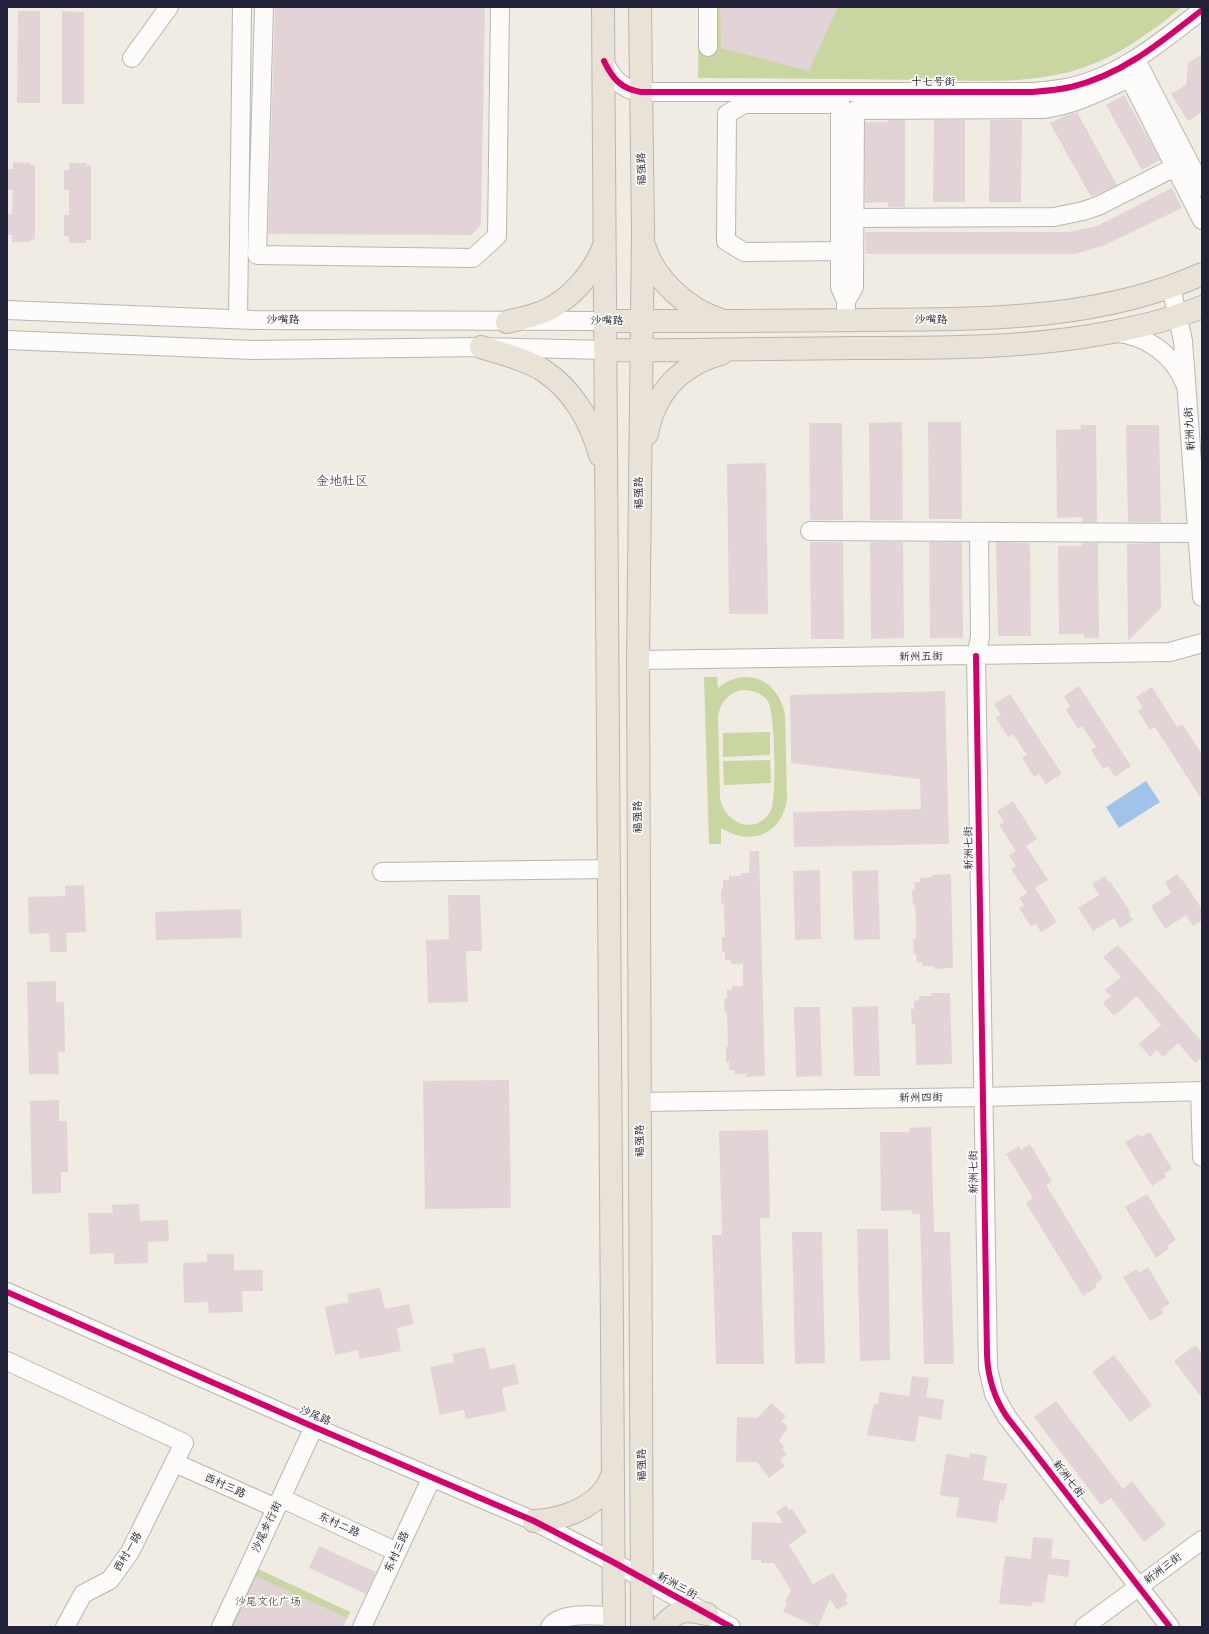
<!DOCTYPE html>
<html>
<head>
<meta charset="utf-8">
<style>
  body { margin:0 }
  #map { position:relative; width:1209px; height:1634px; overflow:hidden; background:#f0ece3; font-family:"Patrick Hand",sans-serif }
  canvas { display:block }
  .frame { position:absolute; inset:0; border:8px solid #22223b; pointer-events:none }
</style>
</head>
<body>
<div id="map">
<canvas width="1209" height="1634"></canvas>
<div class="frame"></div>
</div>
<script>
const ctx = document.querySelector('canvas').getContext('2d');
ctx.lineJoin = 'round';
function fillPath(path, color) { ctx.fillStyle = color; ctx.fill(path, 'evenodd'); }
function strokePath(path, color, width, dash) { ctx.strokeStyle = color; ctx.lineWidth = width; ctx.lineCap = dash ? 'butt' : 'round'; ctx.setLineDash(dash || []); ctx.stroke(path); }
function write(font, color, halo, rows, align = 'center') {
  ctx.font = font + ' "Patrick Hand","LXGW WenKai TC",sans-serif'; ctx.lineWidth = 3.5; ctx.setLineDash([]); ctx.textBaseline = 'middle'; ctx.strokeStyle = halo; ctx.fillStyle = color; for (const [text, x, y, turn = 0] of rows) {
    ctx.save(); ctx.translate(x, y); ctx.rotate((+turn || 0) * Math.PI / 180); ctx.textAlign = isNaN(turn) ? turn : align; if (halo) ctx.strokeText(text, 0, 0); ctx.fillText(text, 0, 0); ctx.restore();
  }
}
fillPath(new Path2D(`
  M699 7H1182C1151 32 1119 56 1082 68 1029 86 971 80 916 80 843 79 771 78 698 78Z
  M704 677H717L718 688C746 665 779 680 785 715L787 798C783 834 751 847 721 828V844H709ZM741 690C751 690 761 692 768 701 775 712 777 799 771 810 758 836 725 825 720 798L718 717C720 703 727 694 741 690Z
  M770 732V755L723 757V733Z
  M770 760 771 783 724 785 723 761Z
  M256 1568 350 1612 343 1627H229Z`), '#c9d6a1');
fillPath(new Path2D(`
  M1146 781 1160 802 1119 828 1106 807Z`), '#9fc3e9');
fillPath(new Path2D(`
  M275 7H485L481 225 471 235 268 234Z
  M720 7H838L809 71 721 48Z
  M18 11H40V103H17Z
  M62 11 84 12V104H62Z
  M1202 54V112L1188 121 1171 94 1186 85 1188 63Z
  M1124 95 1160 160 1142 170 1106 105Z
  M1077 112 1117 185 1091 197 1050 123 1064 116Z
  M888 120H905V207H888V202L865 203V122H888Z
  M934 120H965V202H933Z
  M990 120H1022L1021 202H989Z
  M13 162 30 163V165H35V239L30 240V242H12V235H8V214H12L13 190H8V169H13Z
  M69 163H87L86 166H91V240H86V243H69V236H64V215H69V190H64V170H69Z
  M1172 188 1182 208 1105 245 1075 254H866L865 232H1069L1097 226Z
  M902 422 903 520H870L869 423Z
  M928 422H961L962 519H929Z
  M809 423H842L843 520H810Z
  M1081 425H1096L1097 522H1083L1082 517 1057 518 1056 430 1081 429Z
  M1126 425H1159L1161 522H1128Z
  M766 463 768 614H729L727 464Z
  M810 542H843L844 639H811Z
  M870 542H903L904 638 871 639Z
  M929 542H962L963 638H930Z
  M996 542 1030 543 1031 636H998Z
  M1082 543H1098L1099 638H1084V634H1059L1058 546H1082Z
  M1160 543 1161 608 1128 641 1127 544Z
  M1079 686 1131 766 1115 777 1108 766 1103 769 1091 750 1096 747 1082 726 1078 729 1066 710 1070 707 1064 696Z
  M1152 687 1177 727 1182 724 1202 754V800L1155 727 1150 730 1138 711 1143 708 1136 697Z
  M945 691 949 844 794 847 793 812 921 809 920 779 791 763 790 695Z
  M1010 694 1062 774 1046 784 1039 774 1034 777 1022 758 1027 755 1013 734 1008 737 996 718 1001 715 994 704Z
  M1013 801 1037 839 1026 846 1048 880 1035 888 1057 922 1041 932 1036 924 1031 927 1019 908 1024 905 1019 898 1027 893 1011 869 1016 866 1009 855 1016 851 999 825 1004 822 997 811Z
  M750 851H759L765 1076 746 1077V1074H735L734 1070H729V1062H726V1047H728L727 1013H725L724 999 727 998V990H732V986H743V964H731V960H725V952H722V937H725L724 912V903L721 904V889H723V880H729V876H741V873H749Z
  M820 870 821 939 795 940 793 871Z
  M878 870 880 939 854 940 852 871Z
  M951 874 953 968 934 969V966H922V962H917L916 954H914L913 939H916V920L915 905H913L912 890H915L914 882H920V878L932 877V875Z
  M1177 874 1181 880 1182 879 1202 909V920L1193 926 1186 915 1165 929 1151 906 1171 893 1165 882Z
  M1105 876 1108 882 1110 881 1131 913 1129 914 1133 920 1120 928 1114 918 1093 931 1078 908 1099 895 1092 884Z
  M84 885 86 932 66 933 67 952H50L49 933 29 934 28 897 65 896V886Z
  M448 895H480L482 951H466L468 1002 428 1003 426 940 449 939Z
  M241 909 242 938 156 940 155 912Z
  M1118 945 1202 1042V1057L1195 1063 1178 1043 1163 1057 1157 1050 1150 1057 1139 1044 1161 1025 1137 996 1114 1016 1103 1003 1111 996 1105 990 1121 977 1103 957Z
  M56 981V1002H64L65 1052H58L59 1074H29L27 982Z
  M931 993H950L952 1064 916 1065 915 1024H912L911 1009H914V1001L919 1000V996H931Z
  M878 1006 880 1076H854L852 1007Z
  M794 1007H820L822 1076 796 1077Z
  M509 1080 511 1208 425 1209 423 1081Z
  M59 1100V1121H67L68 1172H61V1193L32 1194 30 1101Z
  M931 1127 934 1232H950L954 1364H924L920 1214H912V1210L881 1211 880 1132H910L909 1128Z
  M768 1130 770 1218H760L764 1364H716L712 1235H722L719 1131Z
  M1150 1132 1172 1169 1164 1174 1166 1177 1152 1186 1125 1142 1139 1134 1141 1137Z
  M1030 1144 1052 1181 1046 1185 1103 1278 1095 1284 1097 1287 1083 1296 1026 1203 1033 1198 1006 1154 1019 1146 1021 1150Z
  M1147 1194 1176 1240 1167 1246 1169 1249 1156 1258 1125 1207Z
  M139 1204 140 1221 168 1220 169 1241 148 1242V1263L114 1264V1253L90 1254 88 1213H113L112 1205Z
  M857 1229H888L890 1360 860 1361Z
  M792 1232H822L825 1363 795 1364Z
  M207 1254H234V1270H263V1291H242L243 1312 209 1313 208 1302 184 1303 183 1263 207 1262Z
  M1148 1267 1170 1304 1161 1309 1164 1313 1150 1321 1123 1277 1137 1269 1139 1273Z
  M380 1288 385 1309 409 1304 414 1324 397 1328 401 1351 360 1359 358 1350 335 1355 325 1307 349 1302 347 1294Z
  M1195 1345 1202 1353V1398L1174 1361Z
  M485 1347 490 1369 515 1364 519 1384 502 1388 506 1411 466 1419 464 1410 440 1415 430 1367 454 1362 452 1354Z
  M1114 1355 1152 1405 1130 1422 1092 1372Z
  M912 1376 929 1378 926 1397 944 1400 941 1420 919 1416 915 1442 867 1435 874 1403 878 1404 880 1392 909 1396Z
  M1056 1401 1123 1489 1132 1481 1166 1525 1144 1542 1111 1498 1101 1505 1034 1417Z
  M771 1403 786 1416 781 1421 788 1427 779 1441 784 1447 782 1449 787 1454 780 1460 785 1466 769 1478 757 1462H736L737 1417 758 1418Z
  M970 1453 987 1456 983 1480 1007 1484 1004 1501 1000 1500 997 1523 956 1517 959 1498 940 1495 946 1454 969 1458Z
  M786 1505 789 1510 792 1509 807 1532 789 1545 813 1584 833 1573 848 1597 845 1599 848 1604 837 1610 830 1599 818 1627 783 1612 787 1603 785 1602 791 1590 774 1563H761V1560H751L752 1522 783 1523 776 1512Z
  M1033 1537 1053 1539 1051 1558 1070 1560 1068 1577 1048 1574 1044 1603 1032 1602V1606L999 1604 1005 1556 1031 1559Z
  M319 1546 376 1572 366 1594 309 1568Z
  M256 1576 347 1618 343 1627H233Z`), '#e2d3d6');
const minor = new Path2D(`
  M264 7 257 255 473 258 497 236 500 7
  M708 47V7
  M132 58 169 7
  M1136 60 1202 187
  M604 61C612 78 621 89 641 92H1031C1044 91 1058 90 1071 87 1122 75 1161 42 1202 10
  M1124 67 1202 220
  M840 92V287L846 301V309
  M854 218 1054 217 1083 211 1098 206 1175 167
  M840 251 744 252 726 241 727 114 744 104H840
  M1171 287 1183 341 1202 597
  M846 301 854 287 855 110 1043 109C1074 105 1099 92 1127 79
  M7 310 254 320 606 321
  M238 319 242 7
  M1116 333C1146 335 1174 355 1185 384
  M7 340 253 350 481 347 606 350
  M810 531 1197 533
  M979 532 980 637 976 656 988 1368 994 1394 1007 1417 1170 1627
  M638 660 1170 652 1202 643
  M382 872 609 869
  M1200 1091 1202 1157
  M640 1102 983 1097 1202 1091
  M7 1292 314 1427 534 1521 613 1562 731 1627
  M7 1361 184 1443 130 1552 110 1580 83 1594 65 1627
  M175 1463 276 1508
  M281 1498 397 1552
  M221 1627 314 1427
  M362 1627 432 1477
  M550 1627C560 1611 596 1616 614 1616
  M1084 1627 1202 1540`);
const major = new Path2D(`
  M603 7 614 1627
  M640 7 643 231 638 660 642 1627
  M645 248C654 278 687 309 718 319
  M606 321C694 321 781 321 869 320 982 319 1097 321 1202 274
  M507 322C518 319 529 317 540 313 569 302 593 274 604 246
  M481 347C502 354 525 359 544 371 573 390 591 422 600 455
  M606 350C687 351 769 349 850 348 938 348 1025 349 1112 332 1143 326 1173 319 1202 307
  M647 434C655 392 681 365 721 354
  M534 1521C560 1520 590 1510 606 1488 609 1483 611 1478 613 1473
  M662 1627C677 1609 685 1609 707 1614`);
strokePath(minor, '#b8b6b3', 20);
strokePath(major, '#b8b6b3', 24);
strokePath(minor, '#fdfcfb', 18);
strokePath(major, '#e8e3d6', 22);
strokePath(new Path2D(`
  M604 61C612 78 621 89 641 92H1031C1044 91 1058 90 1071 87 1122 75 1161 42 1202 10
  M976 656 987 1355C988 1379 994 1398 1007 1417L1170 1627
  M7 1292 314 1427 534 1521 613 1562 731 1627`), '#d6006c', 6);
write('11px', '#22223b', '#fdfcf7', [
  ["十七号街",933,82],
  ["福强路",642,169,-91],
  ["沙嘴路",283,320],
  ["沙嘴路",931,320],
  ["沙嘴路",607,321],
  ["新洲九街",1190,429,-94],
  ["福强路",639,493,-90],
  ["新州五街",921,657,-1],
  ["福强路",638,817,-90],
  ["新洲七街",969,848,-91],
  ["新州四街",921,1098,-1],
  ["福强路",640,1141,-90],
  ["新洲七街",974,1172,-91],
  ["沙尾路",315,1416,23],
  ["福强路",642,1465,-90],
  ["新洲七街",1068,1479,52],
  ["西村三路",225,1486,24],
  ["东村二路",339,1525,25],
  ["沙尾步行街",267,1527,-65],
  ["西村一路",128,1552,-59],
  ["东村三路",397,1552,-65],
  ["新洲三街",1163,1569,-37],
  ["新洲三街",677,1586,29]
]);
write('11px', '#515b4c', '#fdfcf7', [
  ["沙尾文化广场",268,1602]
]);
write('13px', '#68516e', '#fdfcf7', [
  ["金地社区",342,482]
]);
</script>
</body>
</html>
